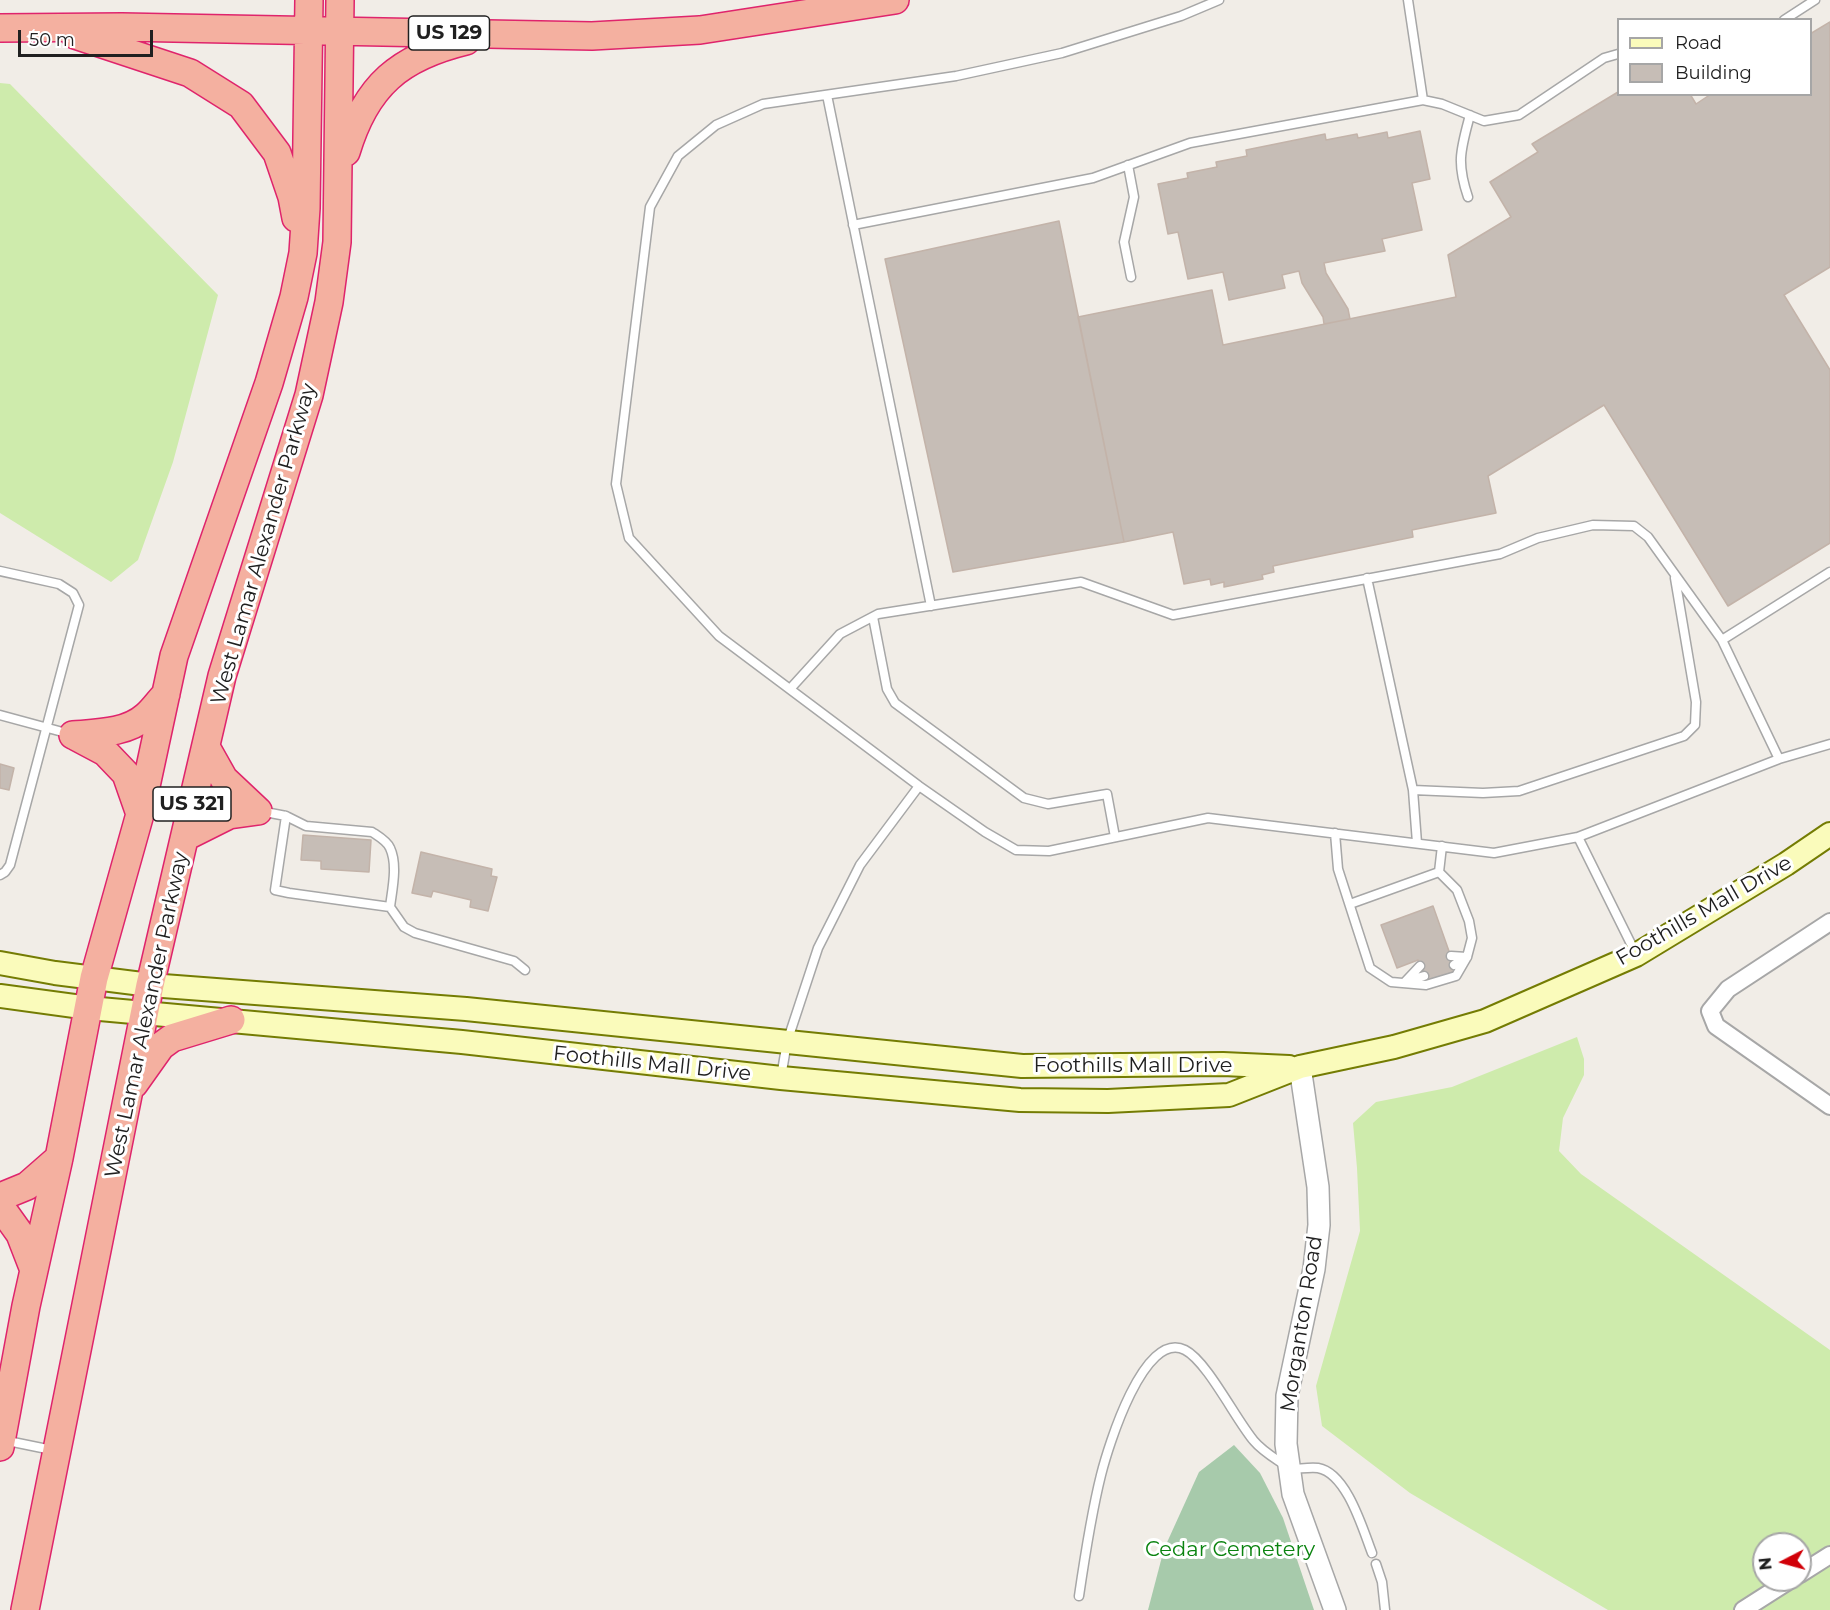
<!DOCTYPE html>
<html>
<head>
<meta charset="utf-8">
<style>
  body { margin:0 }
  #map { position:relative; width:1830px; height:1610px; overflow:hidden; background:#f1ede7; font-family:Montserrat,sans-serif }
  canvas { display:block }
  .legend { position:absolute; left:1617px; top:18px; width:195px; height:78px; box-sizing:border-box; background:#fff; border:2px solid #a6a6a6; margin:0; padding:8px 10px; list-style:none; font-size:18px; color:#202020 }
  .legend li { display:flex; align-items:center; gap:12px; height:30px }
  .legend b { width:30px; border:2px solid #a6a6a6 }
  .north { position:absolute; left:1752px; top:1532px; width:60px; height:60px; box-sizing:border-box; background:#fff; border:2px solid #a6a6a6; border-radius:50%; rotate:264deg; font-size:16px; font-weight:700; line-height:24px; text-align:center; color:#202020 }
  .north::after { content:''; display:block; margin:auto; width:21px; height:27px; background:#d10008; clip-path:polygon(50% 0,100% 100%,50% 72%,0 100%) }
  .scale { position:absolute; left:18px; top:30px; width:135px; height:27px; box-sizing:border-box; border:3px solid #202020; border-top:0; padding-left:8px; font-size:18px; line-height:21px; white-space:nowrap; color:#202020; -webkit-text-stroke:4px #fff; paint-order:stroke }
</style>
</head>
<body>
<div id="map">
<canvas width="1830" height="1610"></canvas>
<ul class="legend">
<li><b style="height:8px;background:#fafbbb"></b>Road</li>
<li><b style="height:16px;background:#c6bdb6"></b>Building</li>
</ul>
<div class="north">N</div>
<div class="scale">50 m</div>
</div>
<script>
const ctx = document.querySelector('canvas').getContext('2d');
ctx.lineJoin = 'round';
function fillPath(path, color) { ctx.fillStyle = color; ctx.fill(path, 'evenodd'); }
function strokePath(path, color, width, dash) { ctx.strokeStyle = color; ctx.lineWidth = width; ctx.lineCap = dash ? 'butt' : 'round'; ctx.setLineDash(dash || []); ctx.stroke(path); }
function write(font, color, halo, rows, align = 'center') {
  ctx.font = font + ' Montserrat,sans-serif'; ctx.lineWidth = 6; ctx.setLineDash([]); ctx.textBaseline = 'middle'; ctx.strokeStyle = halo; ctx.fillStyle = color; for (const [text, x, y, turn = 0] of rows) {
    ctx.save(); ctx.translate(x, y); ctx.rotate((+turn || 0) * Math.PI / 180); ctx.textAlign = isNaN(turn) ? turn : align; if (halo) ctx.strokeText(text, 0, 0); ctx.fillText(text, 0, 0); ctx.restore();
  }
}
fillPath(new Path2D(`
  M0 83 10 84 218 295 173 462 138 560 111 582 0 513Z
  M1577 1037 1584 1059V1075L1563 1118 1559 1151 1581 1174 1830 1350V1610H1608L1410 1493 1322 1426 1316 1386 1360 1231 1357 1168 1353 1123 1376 1102 1452 1087ZM1764 1544H1800V1580H1764Z`), '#ceebac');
fillPath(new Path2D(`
  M1234 1445 1260 1473 1283 1518 1314 1610H1148L1164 1549 1199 1472Z`), '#a7caab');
const building = new Path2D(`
  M1830 22V267L1784 295 1830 370V543L1728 606 1604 405 1488 476 1496 513 1412 530 1413 537 1273 566 1274 572 1262 575 1263 579 1224 587V582L1211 585 1210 579 1184 584 1173 532 1124 542 1078 317 1212 290 1223 345 1456 297 1448 255 1511 217 1490 182 1538 152 1532 144 1618 92V94H1690L1696 104 1711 94H1810V34Z
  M1420 131 1430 179 1412 183 1422 230 1382 239 1385 251 1324 263 1326 273 1348 309 1350 319 1324 324 1323 317 1302 283 1299 271 1282 275 1285 288 1229 300 1223 272 1188 279 1178 232 1168 234 1158 184 1188 178 1187 173 1217 167 1216 162 1247 156 1246 150 1325 134 1326 140 1357 134 1358 138 1387 132 1388 138Z
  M1059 221 1124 542 953 572 885 259Z
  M0 764 14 768 9 790 0 788Z
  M303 835 371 840 369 872 321 869V861L301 860Z
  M421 852 492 869 491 876 497 877 488 911 470 907 471 900 433 891 431 897 412 893Z
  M1433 906 1456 971 1426 982 1418 960 1397 968 1381 925Z`);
fillPath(building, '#c6bdb6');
strokePath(building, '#c3b3a9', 1.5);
const service = new Path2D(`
  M1219 0 1181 16 1062 53 956 76 763 104 716 125 678 156 650 207 616 484 629 538 719 636 919 786 985 832 1016 850 1049 851 1208 818 1494 853 1578 837 1779 759 1830 744
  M1408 0 1423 100
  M1784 20 1815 0
  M827 95 931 606
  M1128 165 1134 197 1124 242 1131 277
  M1468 197C1456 162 1461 149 1470 115
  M853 225 1093 178 1190 143 1423 100 1442 104 1484 121 1519 115 1604 58 1618 54
  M0 571 59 584 73 593 79 605 10 865 5 872 0 875
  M1367 578 1413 790 1417 843
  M873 617 887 689 895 703 1024 798 1048 804 1107 794 1115 837
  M1722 640 1830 572
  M790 689 840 634 878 614 1081 582 1173 615 1500 554 1538 538 1593 525 1634 526 1648 537 1722 640 1779 759
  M0 715 70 734
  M1413 790 1483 793 1519 791 1684 736 1695 725 1696 702 1675 578
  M260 811 286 816 275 890 289 893 390 907 404 927 415 933 514 961 525 970
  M286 816 306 826 372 832C378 836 387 841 390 848 398 865 392 890 390 907
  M1335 833 1338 869 1370 968 1391 982 1426 985 1456 976 1467 957 1472 938 1469 921 1457 890 1439 872
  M1578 837 1636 954
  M1439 872 1442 846
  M1350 904 1439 872
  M1451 956 1467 957
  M1454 965 1467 957
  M1407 981 1424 976
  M1404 983 1420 966
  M781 1077 787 1042 818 948 860 865 919 786
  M3 1440 52 1450
  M1376 1564 1382 1582 1385 1610
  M1079 1596C1085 1555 1091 1515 1101 1475 1108 1447 1144 1329 1185 1350 1207 1361 1236 1420 1254 1441 1263 1452 1278 1460 1290 1469 1299 1469 1309 1467 1318 1468 1347 1473 1363 1530 1372 1553`);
const minor = new Path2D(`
  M1830 922 1728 989 1710 1011 1716 1026 1830 1106
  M1800 1574 1830 1555
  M1743 1610 1790 1580`);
const tertiary = new Path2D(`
  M1300 1067 1318 1187 1319 1225 1314 1269 1287 1396 1286 1444 1293 1494 1335 1610`);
const secondary = new Path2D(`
  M0 963 55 973 150 985 466 1009 1022 1066 1223 1064 1289 1067
  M0 996 89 1008 462 1042 781 1078 1020 1100 1108 1101 1229 1095 1300 1067 1394 1047 1485 1021 1636 955 1786 864 1830 834`);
const trunk = new Path2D(`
  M0 28 122 27 592 36 700 30 895 0
  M75 35 190 73 241 105 277 153 292 197 296 218
  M346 152C366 85 400 57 466 41
  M73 735 105 752 126 774 140 814
  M73 735C98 733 127 733 146 716 153 710 159 701 166 694
  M206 747 224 779 258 811
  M185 837 229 815 258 811
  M134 1084 161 1046 172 1038 231 1020
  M0 1197 27 1186 59 1158
  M0 1206 20 1234 34 1270
  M0 1447 26 1306 59 1158 94 978 140 814 174 656 269 383 294 297 303 253 306 208 309 0
  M25 1610 150 985 222 676 309 395 329 302 337 242 340 0`);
strokePath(service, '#a7a7a7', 11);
strokePath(minor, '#a7a7a7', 20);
strokePath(tertiary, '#a7a7a7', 24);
strokePath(secondary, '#747c03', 26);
strokePath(trunk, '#df246c', 30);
strokePath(service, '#fff', 8);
strokePath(minor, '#fff', 16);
strokePath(tertiary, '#fff', 21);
strokePath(secondary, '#fafbbb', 22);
strokePath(trunk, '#f4b0a0', 27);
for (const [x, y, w] of [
  [449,33,81],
  [192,804,78]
]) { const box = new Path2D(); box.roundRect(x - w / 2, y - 17, w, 34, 4.5); ctx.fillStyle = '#fff'; ctx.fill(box); strokePath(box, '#202020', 1.5); }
write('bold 20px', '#202020', null, [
  ["US 129",449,33],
  ["US 321",192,804]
]);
write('21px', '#202020', '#fff', [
  ["West Lamar Alexander Parkway",264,544,-74],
  ["Foothills Mall Drive",1704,911,-30],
  ["West Lamar Alexander Parkway",147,1015,-78],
  ["Foothills Mall Drive",652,1064,6],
  ["Foothills Mall Drive",1133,1066],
  ["Morganton Road",1302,1324,-81]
]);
write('21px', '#0a830f', '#fff', [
  ["Cedar Cemetery",1230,1550]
]);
</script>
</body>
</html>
